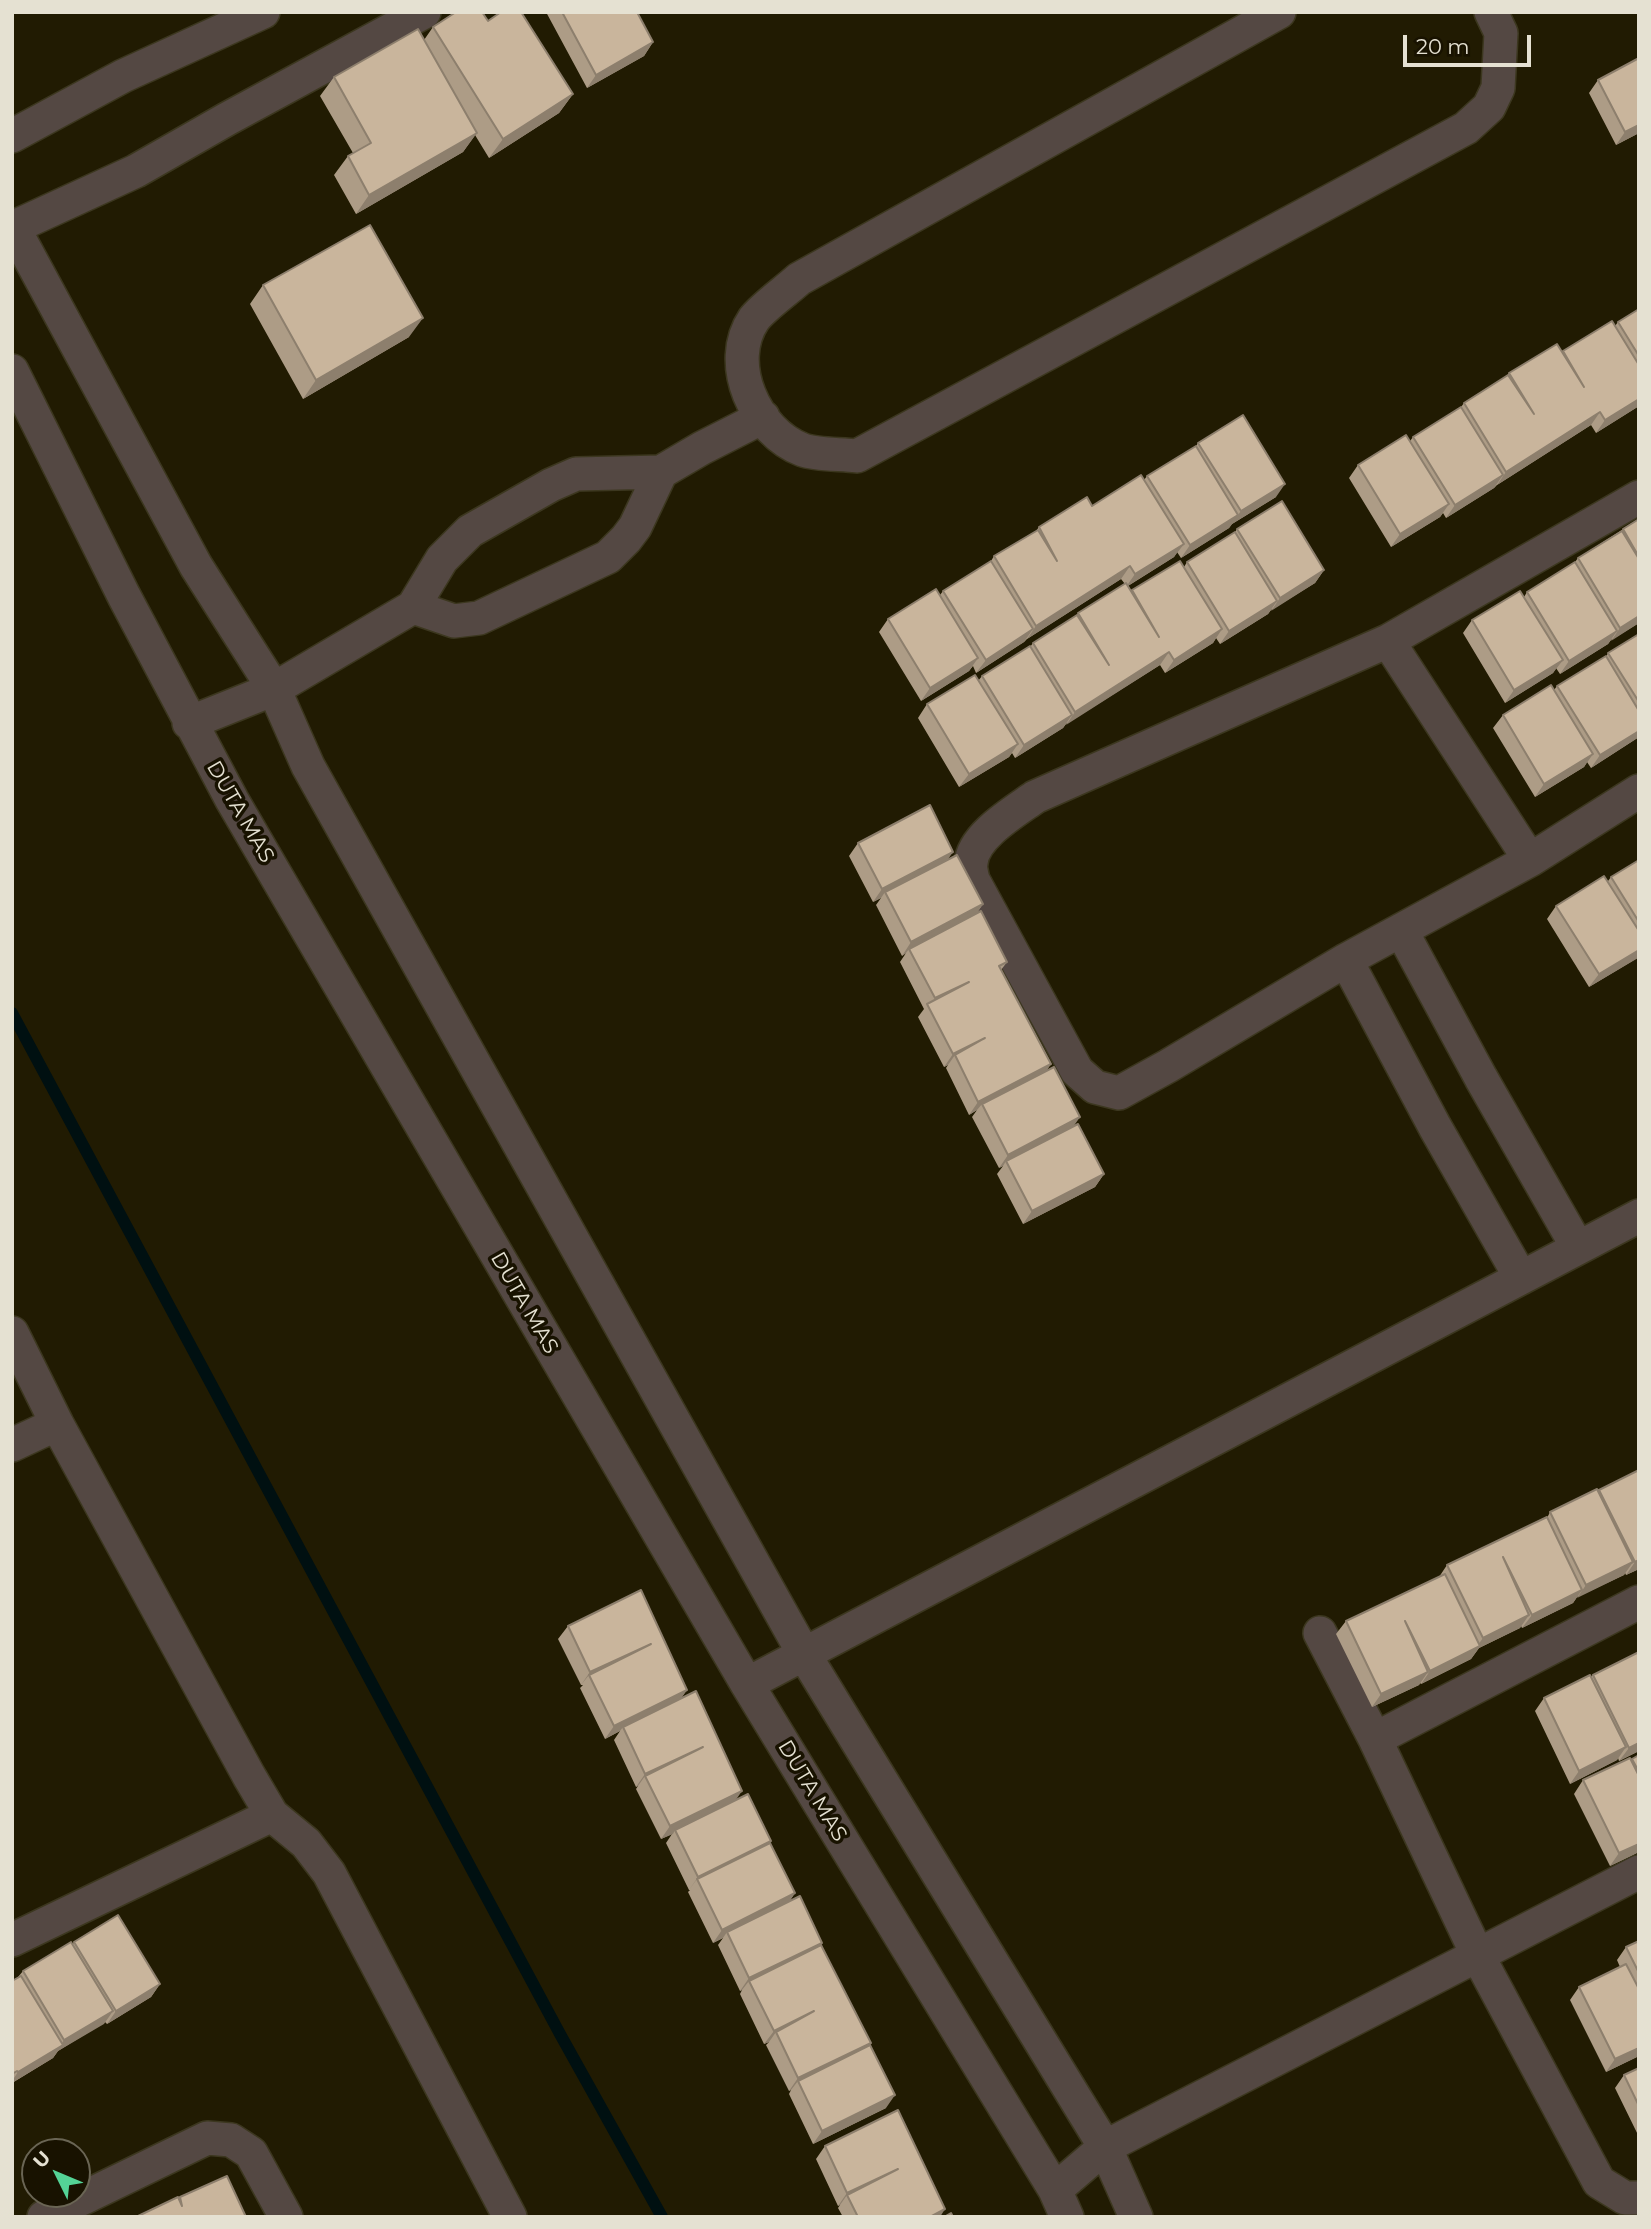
<!DOCTYPE html>
<html>
<head>
<meta charset="utf-8">
<style>
  body { margin:0 }
  #map { position:relative; width:1651px; height:2229px; overflow:hidden; background:#211b02; font-family:Montserrat,sans-serif }
  canvas { display:block }
  .frame { position:absolute; inset:0; border:14px solid #e5e1d2; pointer-events:none }
  .north { position:absolute; left:21px; top:2138px; width:70px; height:70px; box-sizing:border-box; background:#181200; border:2px solid #6a6554; border-radius:50%; rotate:313deg; font-size:19px; font-weight:700; line-height:28px; text-align:center; color:#e5e1d2 }
  .north::after { content:''; display:block; margin:auto; width:24px; height:32px; background:#54d396; clip-path:polygon(50% 0,100% 100%,50% 72%,0 100%) }
  .scale { position:absolute; left:1403px; top:35px; width:128px; height:32px; box-sizing:border-box; border:4px solid #e5e1d2; border-top:0; padding-left:9px; font-size:21px; line-height:24px; white-space:nowrap; color:#e5e1d2; -webkit-text-stroke:5px #181200; paint-order:stroke }
</style>
</head>
<body>
<div id="map">
<canvas width="1651" height="2229"></canvas>
<div class="frame"></div>
<div class="north">U</div>
<div class="scale">20 m</div>
</div>
<script>
const ctx = document.querySelector('canvas').getContext('2d');
ctx.lineJoin = 'round';
function strokePath(path, color, width, dash) { ctx.strokeStyle = color; ctx.lineWidth = width; ctx.lineCap = dash ? 'butt' : 'round'; ctx.setLineDash(dash || []); ctx.stroke(path); }
function fillPath(path, color) { ctx.fillStyle = color; ctx.fill(path, 'evenodd'); }
function write(font, color, halo, rows, align = 'center') {
  ctx.font = font + ' Montserrat,sans-serif'; ctx.lineWidth = 7; ctx.setLineDash([]); ctx.textBaseline = 'middle'; ctx.strokeStyle = halo; ctx.fillStyle = color; for (const [text, x, y, turn = 0] of rows) {
    ctx.save(); ctx.translate(x, y); ctx.rotate((+turn || 0) * Math.PI / 180); ctx.textAlign = isNaN(turn) ? turn : align; if (halo) ctx.strokeText(text, 0, 0); ctx.fillText(text, 0, 0); ctx.restore();
  }
}
strokePath(new Path2D(`
  M12 1013 560 2034 662 2217`), '#001011', 12);
const street = new Path2D(`
  M1279 12 799 279C787 290 763 307 754 319 724 363 755 432 803 450 817 455 841 454 857 456L1466 128 1489 107 1498 88 1501 33 1491 12
  M12 136 123 76 263 12
  M12 225 196 566 274 689 308 766 804 1654 1105 2147 1136 2217
  M12 228 136 171 227 119 424 12
  M12 371 124 596 232 800 747 1684 1055 2190 1067 2217
  M661 472 635 527 626 539 608 557 479 618 454 621 413 607 442 559 470 531 551 485 576 474 661 472 702 448 763 417
  M1639 497 1388 641 1035 797C1014 812 973 836 971 863 970 868 972 875 973 880L1077 1071 1095 1087 1119 1093 1168 1066 1346 960 1530 860 1639 791
  M1388 641 1530 860
  M189 723 274 689 413 607
  M1401 930 1481 1078 1578 1248
  M1346 960 1435 1127 1521 1278
  M12 1333 57 1424 249 1776 272 1815 306 1843 329 1873 510 2217
  M12 1445 57 1424
  M1320 1633 1375 1739 1477 1954 1599 2182 1625 2198H1639
  M747 1684 1639 1216
  M1375 1739 1639 1602
  M12 1940 272 1815
  M1055 2190 1105 2147 1639 1872
  M44 2217 207 2138 231 2140 251 2153 286 2217`);
strokePath(street, '#3c371f', 36);
strokePath(street, '#544843', 33);
fillPath(new Path2D(`
  M546 12H637L653 42 644 56 587 88Z
  M488 21 573 94 559 113 489 158 475 135 463 152 356 214 334 175 348 156 353 153 320 96 334 77 424 40 433 27Z
  M1639 58V133L1616 145 1589 93 1598 80Z
  M263 285 409 337 303 399 250 304Z
  M1639 309V406L1596 433 1591 425 1497 485 1494 488 1446 518 1443 513 1440 517 1391 547 1349 478 1358 465 1410 441 1413 437 1461 407 1464 403 1507 376 1509 373 1562 352 1563 351 1615 326 1618 322Z
  M1198 443 1276 497 1232 524 1229 528 1181 558 1177 552 1174 557 1128 586 1131 592 1132 590 1184 567 1187 562 1235 532 1237 529 1324 570 1315 583 1271 610 1268 614 1220 644 1216 638 1213 643 1165 673 1160 665 1066 724 1063 728 1015 758 1012 753 1009 757 959 787 918 718 927 704 978 681 982 676 1030 647 1033 643 1125 584 1121 579 1027 639 1024 642 976 673 973 666 969 671 921 701 879 632 888 619 940 595 943 591 991 561 994 556 1036 531 1039 527 1092 506 1144 480 1147 476 1196 446Z
  M1639 519V623L1611 640 1608 644 1560 674 1556 668 1553 673 1505 703 1463 633 1472 620 1524 597 1527 592 1575 562 1578 558Z
  M1639 634V737L1591 768 1587 762 1584 767 1535 797 1493 728 1503 715 1554 690 1557 686 1606 657 1608 653Z
  M858 843 948 860 983 904 976 914 1007 962 1001 970 1051 1064 1046 1071 1073 1126 1104 1174 1095 1187 1023 1224 997 1174 1003 1166 999 1168 972 1117 977 1110 969 1115 946 1068 948 1065 944 1067 918 1017 924 1009 900 962 906 953 902 956 876 905 881 898 873 902 849 856Z
  M1639 860V957L1589 987 1547 919 1556 906 1608 881 1611 877Z
  M1599 1490 1639 1569 1626 1575 1625 1573 1624 1575 1577 1597 1573 1603 1522 1628 1521 1626 1520 1628 1479 1648 1471 1659 1421 1684 1420 1683 1419 1685 1372 1707 1336 1634 1346 1621 1439 1577 1447 1565 1547 1518 1550 1512Z
  M568 1626 687 1690 680 1699 736 1800 771 1841 769 1844 795 1893 789 1902 822 1943 821 1945 870 2045 886 2108 813 2144 789 2094 791 2090 789 2091 766 2045 769 2042 764 2044 740 1994 742 1990 740 1991 718 1945 723 1938 713 1943 688 1892 690 1890H689L666 1843 672 1834 661 1839 636 1789 638 1786 636 1787 614 1740 620 1731 605 1739 580 1688 583 1685H581L558 1639Z
  M1593 1675 1639 1751 1619 1761 1618 1758 1617 1760 1570 1784 1535 1711 1544 1698 1591 1677Z
  M1639 1755V1852L1610 1866 1574 1794 1583 1780 1631 1760Z
  M1639 1941V2056L1606 2072 1570 2000 1579 1987 1620 1967 1617 1960 1626 1947Z
  M74 1942 160 1984 151 1997 107 2024 105 2022 58 2051 53 2058 12 2083V1981L18 1977 23 1971 73 1944Z
  M1639 2068V2137L1615 2088 1624 2075Z
  M825 2146 940 2217H843L838 2208 840 2205 838 2206 816 2159Z`), '#ad9c86');
fillPath(new Path2D(`
  M653 42 644 56 587 88 596 75Z
  M573 94 559 113 489 158 503 139Z
  M1639 125V133L1616 145 1625 132Z
  M477 133 463 152 356 214 369 195Z
  M423 318 409 337 303 399 316 380Z
  M1639 399V406L1596 433 1605 420Z
  M1600 412 1591 425 1497 485 1506 472Z
  M1503 475 1494 488 1446 518 1455 505Z
  M1285 484 1276 497 1232 524 1229 528 1181 558 1190 545 1238 515 1241 511Z
  M1449 504 1440 517 1391 547 1400 534Z
  M1184 544 1174 557 1126 587 1135 574Z
  M1130 566 1121 579 1027 639 1036 626Z
  M1324 570 1315 583 1271 611 1280 598Z
  M1277 601 1268 614 1220 644 1229 631Z
  M1639 616V623L1611 641 1620 628Z
  M1033 629 1024 642 976 673 986 660Z
  M1222 629 1213 643 1165 673 1174 660Z
  M1617 631 1608 644 1560 674 1569 661Z
  M1169 652 1160 665 1066 725 1075 712Z
  M978 658 969 671 921 701 930 688Z
  M1563 660 1553 673 1505 703 1514 690Z
  M1072 715 1063 728 1015 758 1024 745Z
  M1639 731V737L1591 768 1600 755Z
  M1018 744 1009 757 959 787 969 774Z
  M1593 754 1584 767 1535 797 1544 784Z
  M953 852 944 865 885 892 881 898 873 902 882 889Z
  M983 904 974 917 909 949 906 953 902 956 911 942Z
  M1639 950 1638 958 1589 987 1599 974Z
  M985 1038 955 1055 948 1065 944 1067 953 1054Z
  M1051 1064 1042 1077 982 1104 977 1110 969 1115 978 1102Z
  M1080 1117 1071 1130 1006 1161 1003 1166 999 1168 1008 1155Z
  M1104 1174 1095 1187 1023 1224 1032 1211Z
  M1639 1560V1569L1626 1575 1635 1562Z
  M1633 1562 1624 1575 1577 1598 1586 1585Z
  M1582 1590 1573 1603 1522 1628 1532 1615Z
  M1529 1615 1520 1628 1479 1648 1471 1659 1421 1684 1430 1671 1475 1649 1483 1638Z
  M651 1644 589 1675 581 1685 590 1672Z
  M1428 1672 1419 1685 1372 1707 1381 1694Z
  M687 1690 678 1703 623 1727 620 1731 605 1739 614 1726Z
  M1639 1743V1751L1619 1761 1629 1748Z
  M703 1747 645 1776 638 1786 636 1787 645 1774Z
  M1626 1747 1617 1760 1570 1784 1579 1771Z
  M742 1791 733 1804 675 1830 673 1834 661 1839 670 1826Z
  M771 1841 762 1854 697 1879 689 1890 698 1877Z
  M1639 1844V1852L1610 1866 1619 1853Z
  M795 1893 786 1906 727 1932 723 1938 713 1943 722 1930Z
  M822 1943 813 1956 749 1981 742 1990 740 1991 749 1978Z
  M160 1984 151 1997 107 2024 116 2011Z
  M113 2011 104 2024 58 2051 53 2058 12 2083V2081L18 2072 60 2047 64 2040Z
  M814 2011 776 2032 769 2042 764 2044 774 2031Z
  M871 2043 862 2056 798 2081 791 2090 789 2091 798 2078Z
  M1639 2048V2056L1606 2072 1615 2059Z
  M895 2095 886 2108 813 2144 822 2131Z
  M898 2169 847 2195 840 2205 838 2206 847 2193Z
  M945 2209 940 2217H930Z`), '#8d7f6d');
const building = new Path2D(`
  M456 12H482L488 21 501 12H521L573 94 503 139 433 27Z
  M562 12H637L653 42 596 75Z
  M418 29 477 133 369 195 348 156 371 143 334 77Z
  M1639 58V125L1625 132 1598 80Z
  M370 225 423 318 316 380 263 285Z
  M1639 309V356L1618 322Z
  M1612 321 1639 365V399L1605 420 1600 412 1506 472 1464 403 1508 375 1534 414 1509 373 1557 344 1584 387 1563 351Z
  M1461 407 1503 475 1455 505 1413 437Z
  M1243 415 1285 484 1241 511 1198 443Z
  M1406 435 1449 504 1400 534 1358 465Z
  M1196 446 1238 515 1190 545 1147 476Z
  M1141 475 1184 544 1135 574 1130 566 1036 626 994 556 1038 530 1057 561 1039 527 1087 497 1092 506Z
  M1282 501 1324 570 1280 598 1237 529Z
  M1639 519V557L1623 529Z
  M1622 531 1639 559V616L1620 628 1578 558Z
  M1235 532 1277 601 1229 631 1187 562Z
  M991 561 1033 629 986 660 943 591Z
  M1180 561 1222 629 1174 660 1169 652 1075 712 1033 643 1077 615 1109 665 1078 613 1126 583 1159 637 1132 590Z
  M1575 562 1617 631 1569 661 1527 592Z
  M936 589 978 658 930 688 888 619Z
  M1520 591 1563 660 1514 690 1472 620Z
  M1639 634V702L1608 653Z
  M1030 646 1072 715 1024 745 982 676Z
  M1606 656 1639 711V731L1600 755 1557 686Z
  M975 675 1018 744 969 774 927 704Z
  M1551 685 1593 754 1544 784 1503 715Z
  M930 805 953 852 882 889 858 843Z
  M957 855 983 904 911 942 885 892Z
  M1639 860V922L1611 877Z
  M1604 876 1639 931V950L1599 974 1556 906Z
  M981 911 1007 962 999 966 1051 1064 978 1102 955 1055 985 1038 953 1054 927 1004 969 982 935 998 909 949Z
  M1054 1067 1080 1117 1008 1155 982 1104Z
  M1078 1124 1104 1174 1032 1211 1006 1161Z
  M1639 1470V1560L1635 1562 1599 1490Z
  M1597 1489 1633 1562 1586 1585 1550 1512Z
  M1547 1517 1582 1590 1532 1615 1503 1557 1529 1615 1483 1638 1447 1565Z
  M1445 1574 1480 1646 1430 1671 1405 1621 1428 1672 1381 1694 1346 1621Z
  M641 1590 687 1690 614 1726 589 1675 651 1644 590 1672 568 1626Z
  M1639 1652V1743L1629 1748 1593 1675Z
  M1590 1675 1626 1747 1579 1771 1544 1698Z
  M696 1691 742 1791 670 1826 645 1776 703 1747 645 1774 623 1727Z
  M1639 1755V1772L1632 1759Z
  M1630 1758 1639 1776V1844L1619 1853 1583 1780Z
  M748 1794 771 1841 698 1877 675 1830Z
  M770 1843 795 1893 722 1930 697 1879Z
  M800 1896 822 1943 749 1978 727 1932Z
  M118 1915 160 1984 116 2011 74 1942Z
  M1639 1941V1973L1626 1947Z
  M71 1942 113 2011 64 2040 23 1971Z
  M821 1945 871 2043 798 2078 776 2032 814 2011 774 2031 749 1981Z
  M1626 1964 1639 1989V2048L1615 2059 1579 1987Z
  M21 1976 63 2045 18 2072 17 2071 12 2074V1981Z
  M870 2045 895 2095 822 2131 798 2081Z
  M1639 2068V2106L1624 2075Z
  M898 2110 945 2209 930 2217H858L847 2195 898 2169 847 2193 825 2146Z
  M227 2176 246 2217H136L178 2197 182 2206 180 2197Z
  M951 2213 953 2217H944Z`);
fillPath(building, '#c9b59c');
strokePath(building, '#8d7f6d', 2);
write('21px', '#e5e1d2', '#181200', [
  ["DUTA MAS",240,812,60],
  ["DUTA MAS",524,1303,60],
  ["DUTA MAS",812,1791,59]
]);
</script>
</body>
</html>
